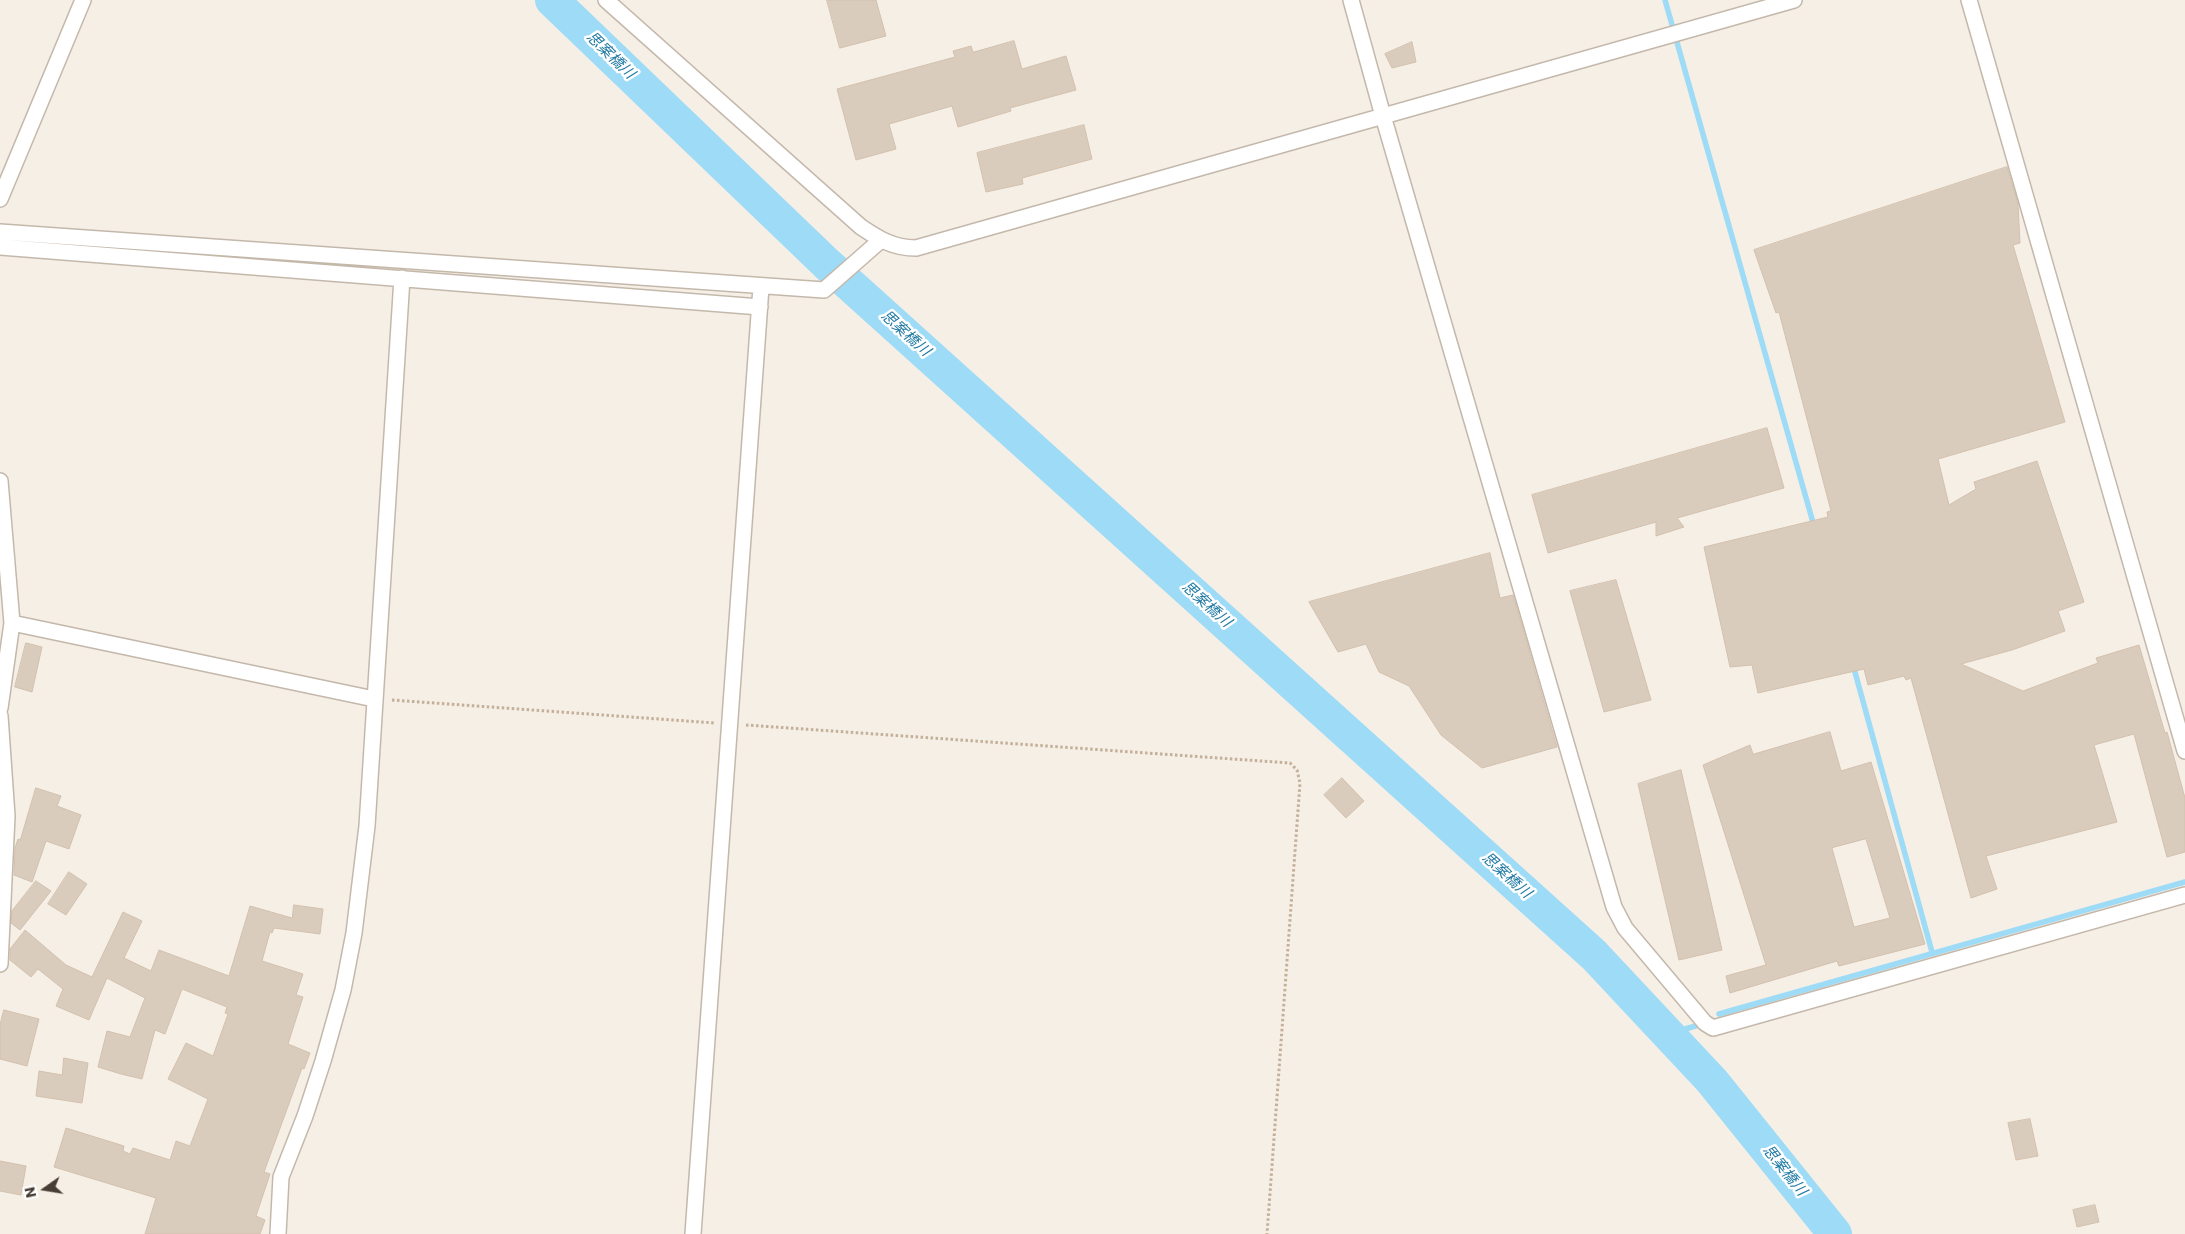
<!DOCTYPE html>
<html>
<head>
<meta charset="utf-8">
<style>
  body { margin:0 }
  #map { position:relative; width:2185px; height:1234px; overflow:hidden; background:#f5efe6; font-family:Poppins,sans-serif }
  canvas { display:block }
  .north { position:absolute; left:20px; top:1164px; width:50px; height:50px; -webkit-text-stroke:4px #fff; paint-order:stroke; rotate:257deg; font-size:14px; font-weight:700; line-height:20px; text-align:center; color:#483e35 }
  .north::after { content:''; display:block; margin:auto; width:18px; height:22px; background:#483e35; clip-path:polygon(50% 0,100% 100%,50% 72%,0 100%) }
</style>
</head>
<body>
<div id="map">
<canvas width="2185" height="1234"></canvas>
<div class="north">N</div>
</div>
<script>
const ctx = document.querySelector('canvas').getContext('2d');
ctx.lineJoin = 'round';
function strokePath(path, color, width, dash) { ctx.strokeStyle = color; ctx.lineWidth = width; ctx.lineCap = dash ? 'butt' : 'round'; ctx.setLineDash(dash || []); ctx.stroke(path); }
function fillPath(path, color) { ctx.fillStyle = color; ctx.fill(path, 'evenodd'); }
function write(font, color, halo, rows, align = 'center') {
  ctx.font = font + ' Poppins,"Noto Sans JP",sans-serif'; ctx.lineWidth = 5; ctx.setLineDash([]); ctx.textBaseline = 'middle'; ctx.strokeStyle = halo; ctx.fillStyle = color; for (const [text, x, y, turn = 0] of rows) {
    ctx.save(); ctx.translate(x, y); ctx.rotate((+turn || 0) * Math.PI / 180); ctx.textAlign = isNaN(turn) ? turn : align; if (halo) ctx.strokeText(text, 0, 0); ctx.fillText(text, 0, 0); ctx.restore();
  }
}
strokePath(new Path2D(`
  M1665 0 1814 526
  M1853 665 1932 952
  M1719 1014 2185 882
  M1668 1034 1699 1025`), '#9ddbf7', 5.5);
strokePath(new Path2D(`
  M552 0 827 264 1594 955 1712 1081 1835 1234`), '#9ddbf7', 34);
const building = new Path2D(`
  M827 0H876L886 36 840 48Z
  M1014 41 1022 69 1066 56 1076 90 1010 108 1011 111 958 127 952 106 889 124 896 149 856 160 837 89 955 57 953 51 971 46 973 52Z
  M1412 42 1416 62 1392 68 1385 54Z
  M1084 125 1092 159 1022 178 1023 184 986 192 977 153Z
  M2007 167 2018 204 2020 243 2013 245 2065 422 1938 459 1949 505 1976 489 1974 482 2037 461 2084 602 2058 611 2065 631 2012 650 1961 664 2023 691 2098 663 2096 658 2139 645 2165 733 2167 732 2185 798V852L2167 857 2134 734 2094 745 2117 822 1986 856 1997 889 1971 898 1911 678 1906 680 1904 676 1868 685 1864 669 1758 693 1752 665 1730 667 1704 547 1828 517 1827 512 1831 511 1779 312 1776 313 1754 250Z
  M1767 428 1784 488 1677 518 1684 527 1656 536V522L1548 553 1532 495Z
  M1490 553 1500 598 1513 595 1557 747 1482 768 1441 735 1409 686 1379 672 1366 644 1338 652 1309 602Z
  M1616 580 1651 700 1604 712 1570 591Z
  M26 643 42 647 32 692 15 687Z
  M1830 732 1841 771 1871 762 1925 944 1839 966 1837 961 1730 993 1726 976 1766 965 1703 765 1750 745 1753 754ZM1866 839 1890 918 1854 927 1832 848Z
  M1681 770 1722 950 1679 960 1638 784Z
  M1342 778 1364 801 1346 818 1324 795Z
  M36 788 61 796 57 806 81 815 69 849 46 841 32 882 14 875 15 848 18 839 20 840Z
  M69 872 87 884 66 915 48 904Z
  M36 881 51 891 20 930 11 923 12 911Z
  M294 905 323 909 320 934 274 928 272 933 270 932 262 961 303 974 296 995 303 997 288 1044 310 1053 304 1069 302 1068 264 1172 270 1174 256 1216 265 1220 260 1234H145L156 1198 54 1167 66 1128 124 1146 123 1151 130 1154 133 1148 170 1160 176 1141 190 1146 208 1099 168 1079 186 1043 213 1056 228 1014 225 1013 227 1007 182 989 165 1034 155 1030 142 1079 121 1074 98 1067 107 1031 130 1037 145 998 107 978 89 1020 56 1006 63 989 38 969 31 977 10 960V949L25 930 66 965 92 977 123 912 142 921 124 958 151 971 159 950 229 976 250 906 292 918Z
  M4 1010 39 1019 27 1066 0 1059V1025Z
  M64 1058 88 1063 82 1103 36 1096 39 1071 62 1075Z
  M2030 1119 2038 1156 2016 1160 2008 1123Z
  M0 1161 26 1166 21 1195 0 1191Z
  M2095 1205 2099 1222 2077 1227 2073 1210Z`);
fillPath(building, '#daccbd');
strokePath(building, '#d3c0ad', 1);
const minor = new Path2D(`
  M606 0 861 227C879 239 893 248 916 248L1794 0
  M1351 0 1383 116 1614 907 1625 928 1705 1023 1713 1028 2185 895
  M1969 0 2185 751
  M0 199 83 0
  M0 232 824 290 881 240
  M0 247 760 307
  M0 481 12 623 0 708
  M12 623 374 699
  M0 716 7 816 0 964
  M278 1234 281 1177 305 1116 323 1061 343 990 354 933 367 826 402 278
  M693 1234 761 287`);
strokePath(minor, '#c4b8ab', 18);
strokePath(new Path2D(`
  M392 700 715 723
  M746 725 1290 763 1297 770 1300 783 1267 1234`), '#c4b098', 3, [2.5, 2.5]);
strokePath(minor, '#fff', 15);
write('italic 15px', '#217aa4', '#fff', [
  ["思案橋川",610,56,44],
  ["思案橋川",905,334,42],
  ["思案橋川",1206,605,42],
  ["思案橋川",1506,876,42],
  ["思案橋川",1784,1171,51]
]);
</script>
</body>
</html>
